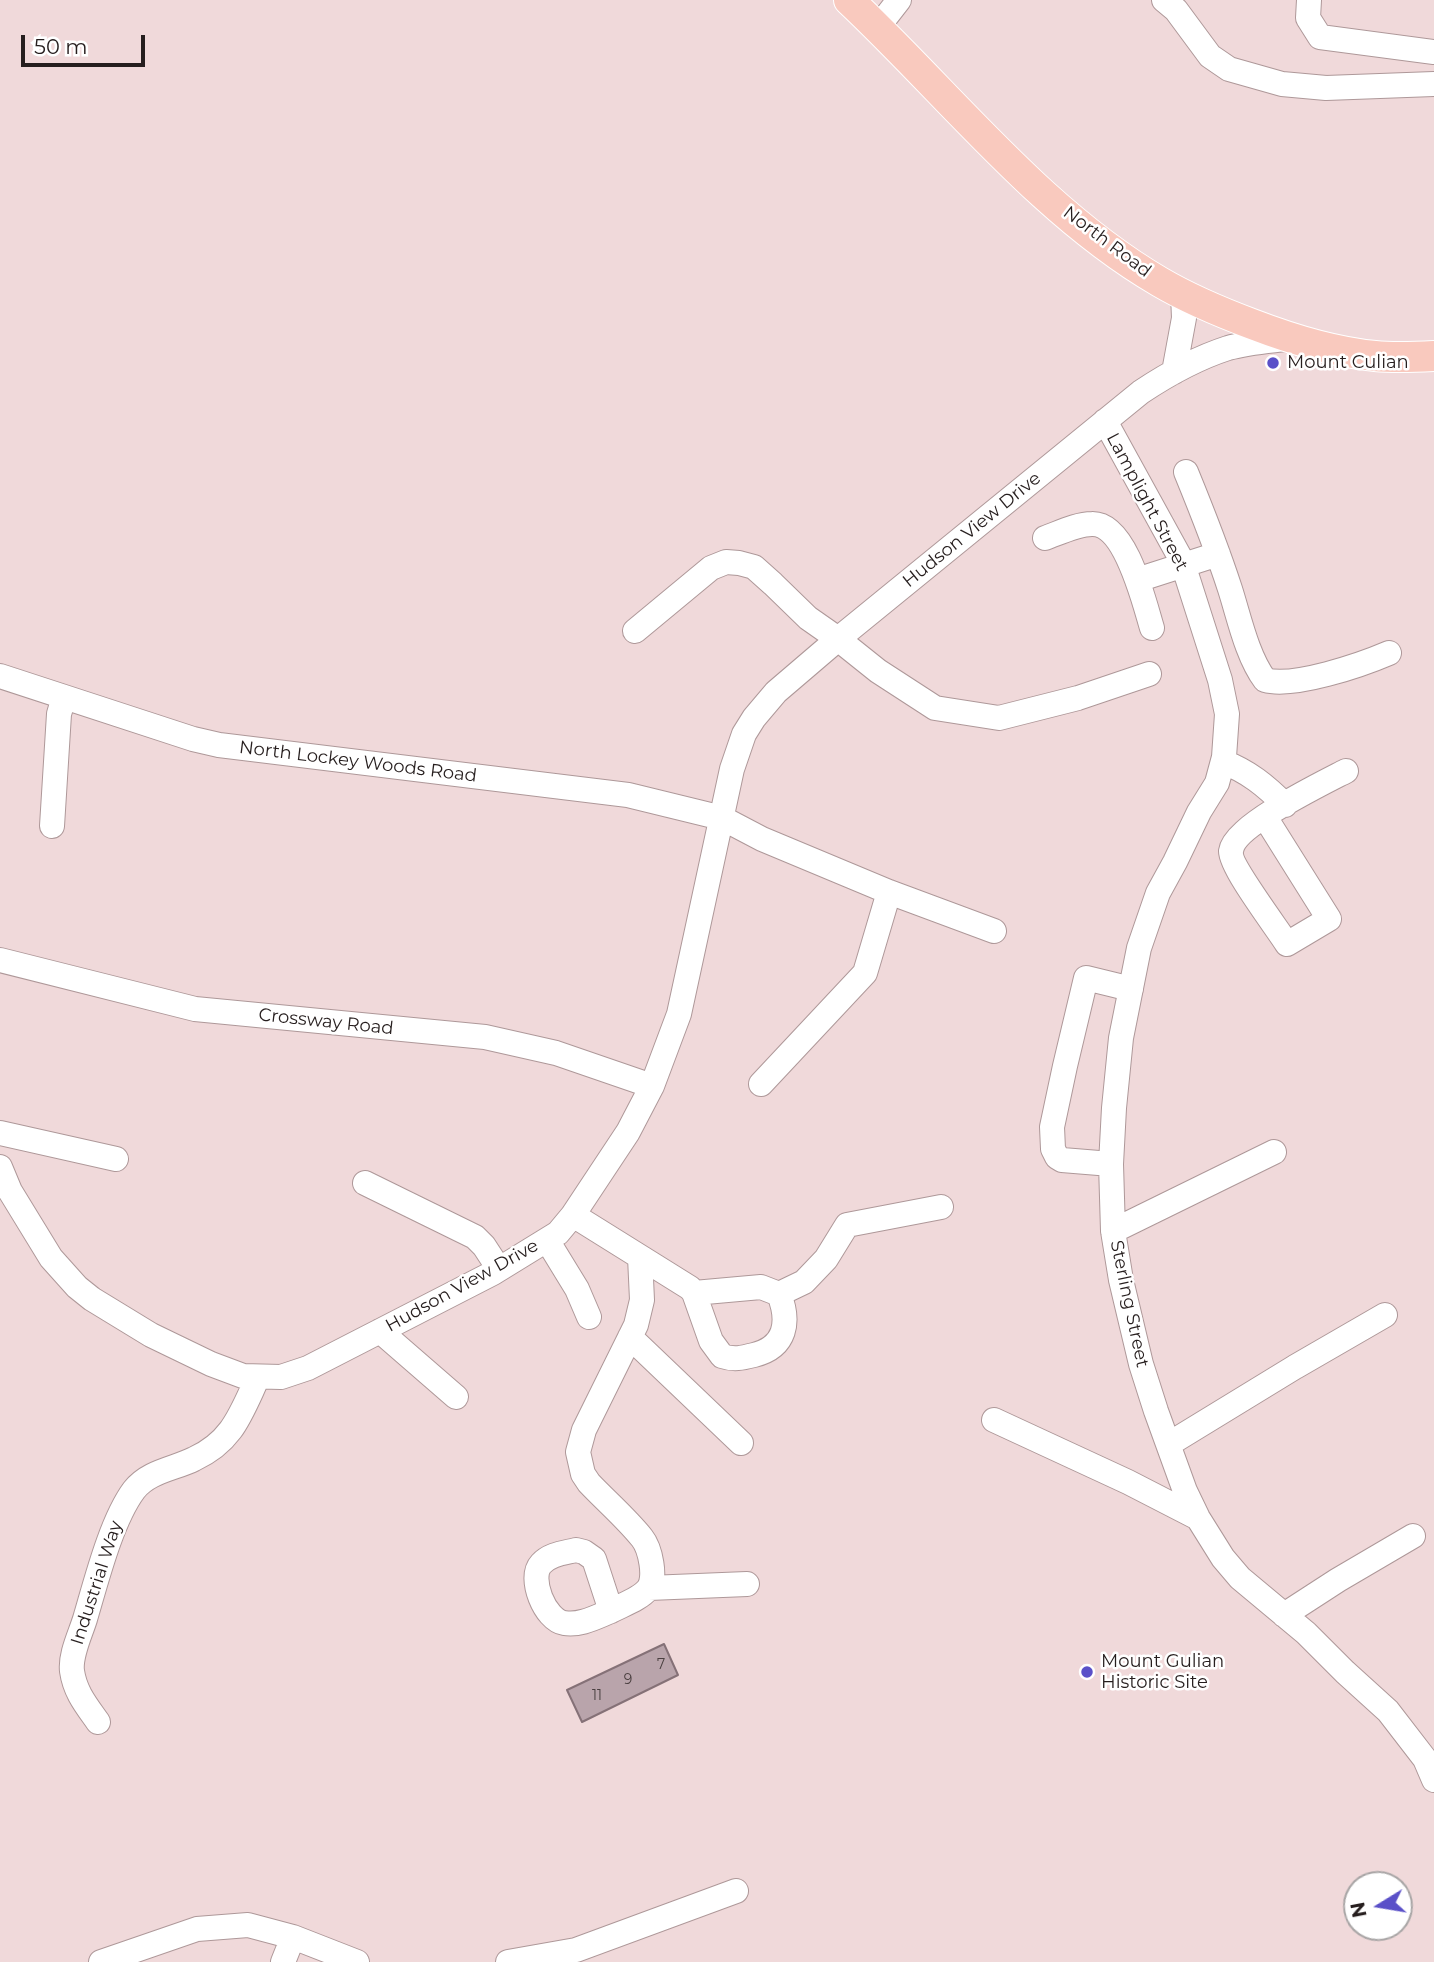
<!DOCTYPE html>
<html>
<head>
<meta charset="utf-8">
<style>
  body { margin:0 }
  #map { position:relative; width:1434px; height:1962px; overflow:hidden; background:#f0d9da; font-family:Montserrat,sans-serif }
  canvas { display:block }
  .north { position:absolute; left:1343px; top:1871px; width:70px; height:70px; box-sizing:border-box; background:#fff; border:2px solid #a8a5a5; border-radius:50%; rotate:259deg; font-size:19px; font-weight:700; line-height:28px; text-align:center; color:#261e1e }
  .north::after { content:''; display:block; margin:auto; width:24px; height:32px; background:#5a50c8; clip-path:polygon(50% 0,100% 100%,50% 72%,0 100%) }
  .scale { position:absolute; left:21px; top:35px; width:124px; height:32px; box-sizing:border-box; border:4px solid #261e1e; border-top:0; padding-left:9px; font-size:21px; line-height:24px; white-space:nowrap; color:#261e1e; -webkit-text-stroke:5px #fff; paint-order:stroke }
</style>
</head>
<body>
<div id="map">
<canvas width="1434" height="1962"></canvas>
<div class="north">N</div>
<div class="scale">50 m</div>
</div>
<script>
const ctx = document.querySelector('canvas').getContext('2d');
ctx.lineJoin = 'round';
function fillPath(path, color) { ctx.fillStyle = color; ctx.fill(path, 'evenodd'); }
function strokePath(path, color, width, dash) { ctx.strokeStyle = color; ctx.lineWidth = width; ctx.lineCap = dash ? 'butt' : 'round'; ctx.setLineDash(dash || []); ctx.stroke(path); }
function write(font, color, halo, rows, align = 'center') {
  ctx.font = font + ' Montserrat,sans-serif'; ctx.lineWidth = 5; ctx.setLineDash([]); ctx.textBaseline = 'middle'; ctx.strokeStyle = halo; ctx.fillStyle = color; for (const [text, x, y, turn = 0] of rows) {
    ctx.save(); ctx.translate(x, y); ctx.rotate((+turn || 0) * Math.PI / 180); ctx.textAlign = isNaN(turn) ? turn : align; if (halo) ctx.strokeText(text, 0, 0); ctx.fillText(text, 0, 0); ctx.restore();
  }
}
const building = new Path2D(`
  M664 1644 678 1675 582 1722 567 1690Z`);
fillPath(building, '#b9a4ab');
strokePath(building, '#857177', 2);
const minor = new Path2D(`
  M1164 0 1176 10 1210 56 1229 69 1282 84 1326 88 1434 84
  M1309 0 1308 18 1320 37 1434 52
  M878 27 899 0
  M1174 372 1184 318 1183 294
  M1105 421 1182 561 1220 680 1227 714 1224 757 1217 783 1199 812 1175 862 1158 893 1139 948 1121 1038 1114 1108 1111 1164 1113 1231 1121 1280 1141 1364 1156 1411 1185 1491 1198 1518 1223 1558 1240 1578 1306 1633 1345 1672 1388 1711 1425 1759 1434 1780
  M1186 472C1202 511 1217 549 1230 589 1239 617 1247 656 1265 680 1294 688 1361 665 1389 653
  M1045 538C1059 533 1077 524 1092 524 1126 523 1144 602 1152 628
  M1137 580 1218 554
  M635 631 711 568 726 562 739 563 754 567 773 584 808 618 838 639 878 671 935 708 999 718 1078 698 1149 674
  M0 676 193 739 219 745 628 795 722 818 762 839 889 892 994 931
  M1223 762C1248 771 1266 786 1285 805
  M1265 817 1329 919 1287 944C1277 928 1229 865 1231 851 1234 826 1323 783 1346 771
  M52 826 59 714 64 697
  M0 960 195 1009 485 1037 556 1053 652 1086
  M761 1084 865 973 889 892
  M0 1133 116 1159
  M1111 1164 1062 1160 1057 1157 1053 1149 1052 1127 1065 1066 1086 978 1131 989
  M0 1167 10 1191 51 1258 77 1287 92 1299 151 1335 211 1364 243 1376 281 1377 308 1368 493 1273 558 1233 573 1215 628 1132 652 1086 679 1014 732 769 744 734 754 718 776 692 838 639 1141 392C1168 374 1197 358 1228 348 1249 342 1271 341 1293 338
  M365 1183 475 1237 484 1246 499 1269
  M573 1215 690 1288 694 1293
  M1113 1231 1274 1152
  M547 1240 577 1289 589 1317
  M761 1287 779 1294C790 1322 786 1347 754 1355 742 1358 734 1360 722 1356L711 1341 694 1293Z
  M779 1294 804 1282 826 1259 847 1225 941 1207
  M380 1331 456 1397
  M630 1337 741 1443
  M994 1420 1128 1482 1198 1518
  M1169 1444 1295 1367 1385 1315
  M576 1550 584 1552 594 1559 611 1611C596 1617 580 1626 564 1623 545 1620 528 1578 541 1564 550 1554 564 1553 576 1550Z
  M649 1588 747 1584
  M611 1611C622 1605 640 1599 648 1589 657 1578 650 1548 642 1538 626 1518 606 1501 589 1483L583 1474 578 1452 584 1430 636 1325 642 1300 640 1257
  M1284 1615 1338 1580 1413 1536
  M98 1722C86 1705 75 1692 72 1671 70 1655 80 1635 85 1619 96 1582 111 1521 134 1490 149 1471 174 1469 194 1459 233 1441 241 1413 258 1377
  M101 1962 197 1929 248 1925 293 1937 357 1962
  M283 1962 293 1937
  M508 1962 576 1950 736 1891`);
const major = new Path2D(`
  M849 0C948 93 1041 213 1160 282 1189 299 1220 312 1252 324 1291 339 1333 352 1375 356 1395 358 1415 357 1434 356`);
strokePath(minor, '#ae9899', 26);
strokePath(major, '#fff', 32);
strokePath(minor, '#fff', 24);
strokePath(major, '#f9c9be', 30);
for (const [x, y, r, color] of [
  [1273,363,7,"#5a50c8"],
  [1087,1672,7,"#5a50c8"]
]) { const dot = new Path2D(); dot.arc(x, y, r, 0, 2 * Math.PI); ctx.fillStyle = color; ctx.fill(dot); strokePath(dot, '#fff', 2.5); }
write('14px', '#4b4041', null, [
  ["7",661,1665],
  ["9",628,1680],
  ["11",597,1696]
]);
write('18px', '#261e1e', '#fff', [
  ["North Road",1107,242,37],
  ["Lamplight Street",1147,502,62],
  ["Hudson View Drive",972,530,-39],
  ["North Lockey Woods Road",358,762,7],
  ["Crossway Road",326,1022,6],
  ["Hudson View Drive",462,1286,-29],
  ["Sterling Street",1129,1304,78],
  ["Industrial Way",97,1583,-72]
]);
write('18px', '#261e1e', '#fff', [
  ["Mount Culian",1287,363],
  ["Mount Gulian",1101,1662],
  ["Historic Site",1101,1683]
], 'left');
</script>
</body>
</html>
